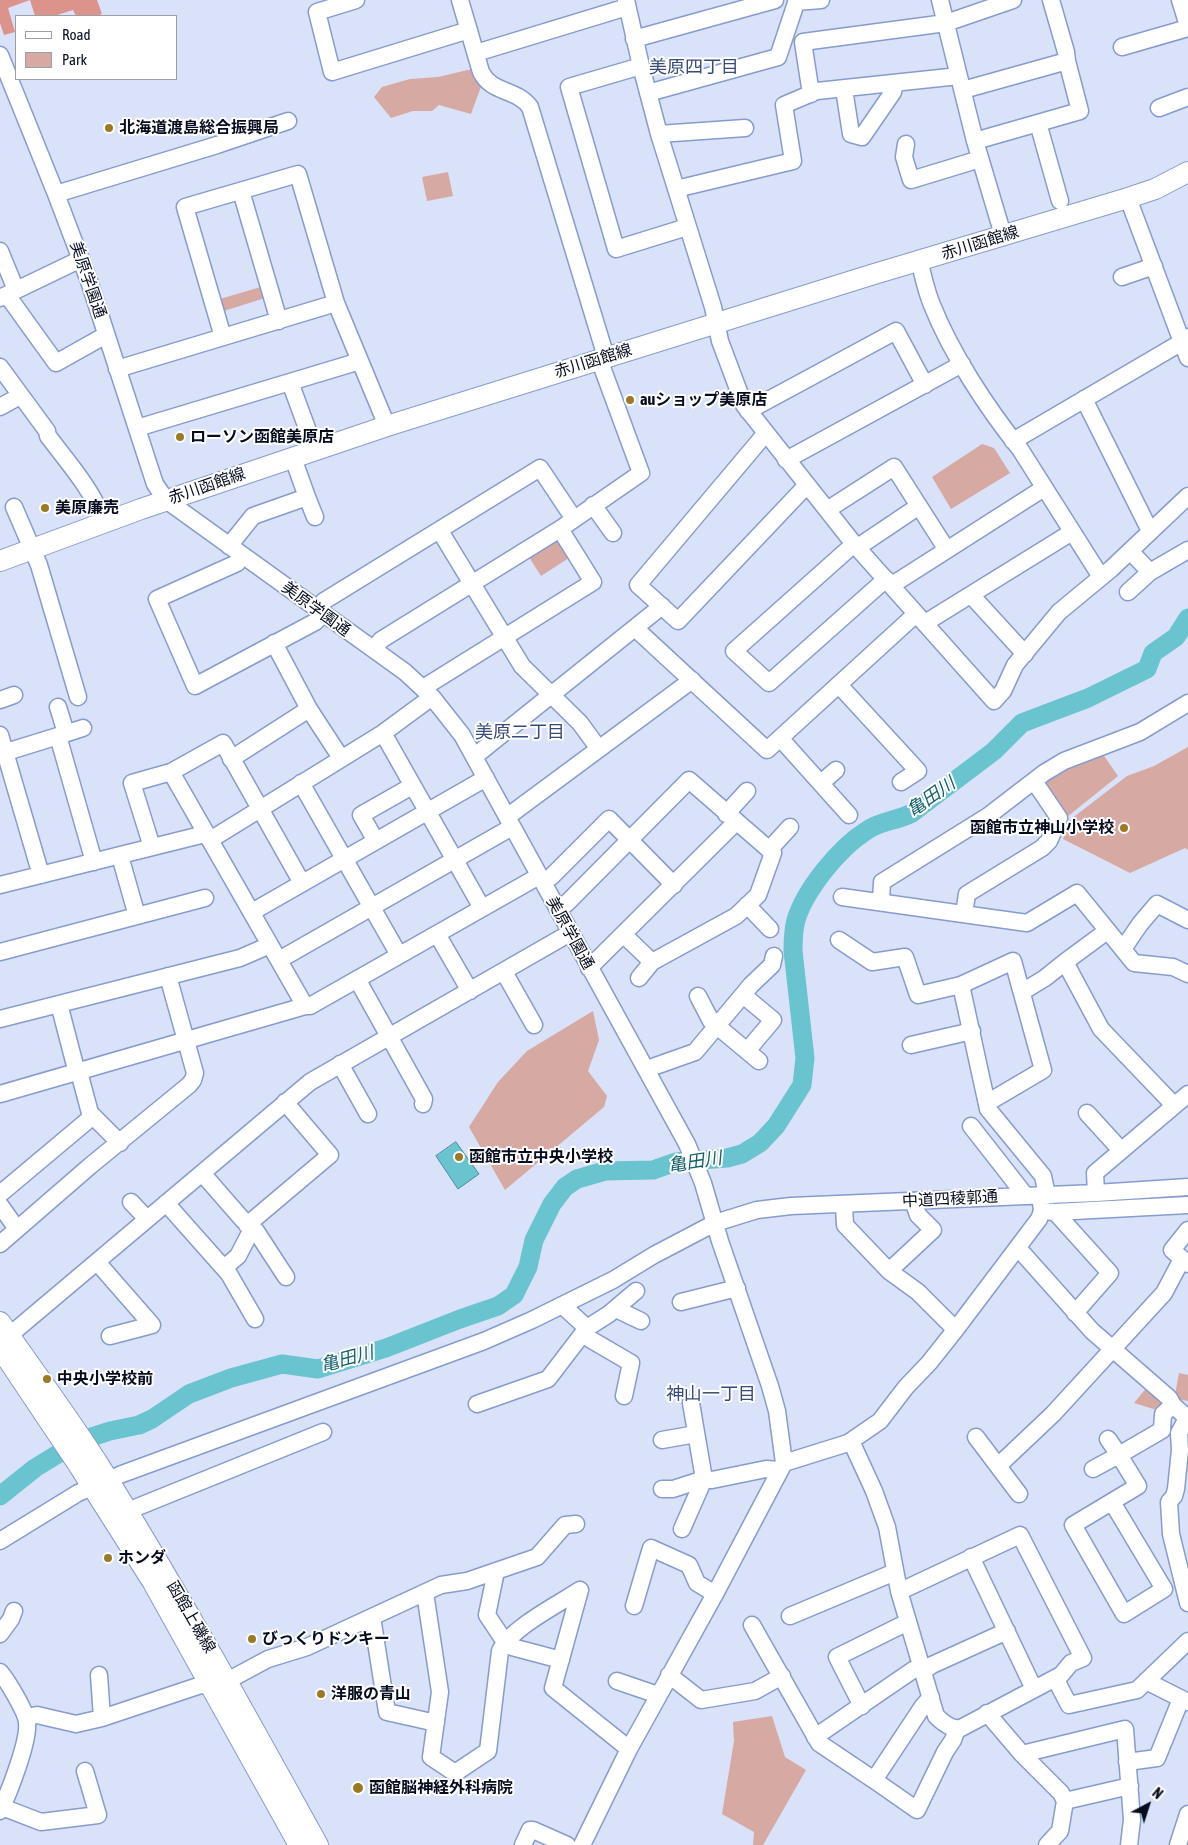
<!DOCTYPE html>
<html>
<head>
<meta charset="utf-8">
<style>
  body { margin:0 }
  #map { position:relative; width:1188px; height:1845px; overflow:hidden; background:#d9e2f8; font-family:"Asap Condensed",sans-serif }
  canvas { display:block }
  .legend { position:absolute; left:15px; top:15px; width:162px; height:65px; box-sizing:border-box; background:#fff; border:1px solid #9b9ea5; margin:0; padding:6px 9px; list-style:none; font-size:15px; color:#060c1e }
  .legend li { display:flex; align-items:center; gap:10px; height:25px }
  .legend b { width:25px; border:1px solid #9b9ea5 }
  .north { position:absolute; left:1123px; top:1780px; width:50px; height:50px; -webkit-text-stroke:4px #fff; paint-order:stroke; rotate:40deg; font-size:14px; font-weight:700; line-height:20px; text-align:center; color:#060c1e }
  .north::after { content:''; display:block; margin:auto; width:18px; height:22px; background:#060c1e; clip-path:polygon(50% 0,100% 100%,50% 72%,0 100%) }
</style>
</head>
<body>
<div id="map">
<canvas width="1188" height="1845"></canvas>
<ul class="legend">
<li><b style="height:6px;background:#fff"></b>Road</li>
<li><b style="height:14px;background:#d6a9a3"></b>Park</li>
</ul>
<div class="north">N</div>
</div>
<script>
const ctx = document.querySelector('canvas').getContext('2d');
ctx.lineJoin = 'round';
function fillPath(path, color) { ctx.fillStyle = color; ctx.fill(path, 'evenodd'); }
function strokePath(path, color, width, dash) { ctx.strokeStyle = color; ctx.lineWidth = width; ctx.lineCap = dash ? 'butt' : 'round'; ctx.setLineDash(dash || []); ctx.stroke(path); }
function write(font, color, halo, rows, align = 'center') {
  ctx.font = font + ' "Asap Condensed","Noto Sans JP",sans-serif'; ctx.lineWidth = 4; ctx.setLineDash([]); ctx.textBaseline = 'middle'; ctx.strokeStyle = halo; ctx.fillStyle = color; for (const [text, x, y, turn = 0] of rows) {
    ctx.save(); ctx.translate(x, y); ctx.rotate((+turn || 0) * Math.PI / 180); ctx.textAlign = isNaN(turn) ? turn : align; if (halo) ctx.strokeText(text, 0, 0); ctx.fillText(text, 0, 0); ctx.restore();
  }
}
fillPath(new Path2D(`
  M472 69 482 84 471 114 439 105 432 111H413L391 118 374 97 382 87 410 79 438 77Z
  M448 172 453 196 427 201 422 177Z
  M264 286 268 297 224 311 220 299Z
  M982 444 994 448 1010 473 951 509 932 477Z
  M560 537 572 556 541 576 529 557Z
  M1188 747V850L1185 848 1130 873 1063 839 1071 819 1127 776 1154 766Z
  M1102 753 1118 776 1067 817 1045 785V781L1072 765Z
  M593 1011 599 1040 588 1071 607 1096 604 1107 505 1190 469 1127 498 1082 527 1051Z
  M1179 1373 1188 1375V1401L1177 1399 1175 1395Z
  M1147 1387 1163 1402V1406L1160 1411 1134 1403Z
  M772 1716 785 1757 806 1770 763 1845H753L754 1832 722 1814 734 1741 733 1722Z`), '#d6a9a3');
fillPath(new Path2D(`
  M0 0H97L102 14 96 16H76L73 10 54 16H35L30 0 8 8 15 32 4 35 0 23Z`), '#db938b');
const water = new Path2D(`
  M456 1142 479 1174 458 1189 436 1156Z`);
fillPath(water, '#69c4cf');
strokePath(water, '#4b8d9a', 1);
strokePath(new Path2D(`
  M0 1496 35 1468 79 1441 110 1431 139 1425 152 1419 189 1394 231 1378 282 1364 318 1369 386 1348 460 1319 498 1306 514 1295 528 1267 534 1240 552 1204 565 1187 577 1179 605 1171 653 1170 676 1162 727 1158 742 1154 760 1143 776 1126 802 1085 805 1058 793 951C793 940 793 931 796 920 805 890 839 848 866 831 879 821 897 821 912 813L994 751 1022 723 1088 698 1147 669 1153 653 1176 637 1188 618`), '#69c4cf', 19);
const minor = new Path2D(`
  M356 0 317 12 332 72 469 30
  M460 0 481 72C492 94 516 88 530 107L606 357
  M626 0 641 66 659 134 713 307 720 341 744 405 854 544 994 701 1003 691 1015 665 1059 612 1111 569 1188 496
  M940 0 975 141 1003 235
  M1180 0 1188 26
  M796 2 821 0
  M634 39 775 0
  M1122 47 1188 28
  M476 53 627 7
  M0 55 56 194 89 281 155 484 166 500 405 672 432 697 462 735 687 1144 703 1183 720 1241 770 1386 777 1411 784 1463 715 1594 629 1749 582 1845
  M641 66 569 87 616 249 687 227
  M844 89 851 134 862 137 893 92 895 83
  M963 90 1067 61
  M648 93 778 57 797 0
  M811 94 803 42 946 23 1013 0
  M1159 108 1188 97
  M1038 123 1060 201
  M659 134 745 128
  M975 141 1080 111 1067 61 1066 52 1051 0
  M906 144 904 157 911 180 980 159
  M676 189 793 161 784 105 817 91 959 76
  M241 191 279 321
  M56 194 217 145 288 121
  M1128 198 1188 358
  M0 251 16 290
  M919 260C923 275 926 291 932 305 951 353 987 408 1020 449L1101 577
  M1122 277 1154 266
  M7 295 56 363 106 335
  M0 298 81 259
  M223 337 185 207 298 174 336 303 387 426
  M0 367 47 431 48 436C69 464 92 489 104 522
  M117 369 336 303
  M290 382 315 450
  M1084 399 1150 531
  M0 407 20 396
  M748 411 896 331 925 385
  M137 428 360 361
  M766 433 638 585 678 621 807 485
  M1013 441 1182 342 1188 337
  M786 460 962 364
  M307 497 315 517
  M593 505 613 533
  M14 507 39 565 78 697
  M827 510 894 467 947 550
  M440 531 522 666 580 723 599 749
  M854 544 734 651 769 683 886 579
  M229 546 253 516 307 497 293 458
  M858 547 919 506
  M1130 551 1150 572 1188 550
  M242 556 237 563 157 599 195 686 315 622 323 614
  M892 585 1044 488
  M1128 592 1150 572
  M971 595 1025 654
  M317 609 324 601 540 468 574 519
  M925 623 1072 532
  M635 628 767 750 916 614
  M274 643 309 709 341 758
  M374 649 381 640 560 529 641 473 599 359
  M839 685 918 771 901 782
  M423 688 593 582 560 529
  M0 700 14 695
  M58 707 66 733
  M383 733 482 908
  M0 735 41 875
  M58 736 83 728
  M780 738 849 815
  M0 754 58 736 94 862
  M475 756 662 606
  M231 759 309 709
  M171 772 305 1006
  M301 783 399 955
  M821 783 836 770
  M726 814 747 791
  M507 817 692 680
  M210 840 383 733 432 697
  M376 841 361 815 412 786
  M152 847 132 783 171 772 223 743 302 883
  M769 850 790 827
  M120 856 137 916
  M551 877 609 819 674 885
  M0 885 205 834
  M842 897 1027 923 1077 893 1134 963 1173 967 1188 974
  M881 902 882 882 988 816 1044 773 1064 761 1140 732 1188 703
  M566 904 689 780 773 853 758 895 736 916 652 962 624 935
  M747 905 770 929
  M252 912 486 778
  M964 914 967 894 1042 848 1049 841 1059 818 1034 781
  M437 934 470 991
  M839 940 872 962 905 957 918 995 961 985 1013 961 1043 1070 987 1103
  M1123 949 1140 924 1157 904 1188 920
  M0 952 205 898
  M279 960 512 827
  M1065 962 1107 931
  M589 968 736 822
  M504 972 534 1025
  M639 978 652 962
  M357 979 424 1099 423 1104
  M961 985 988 1109 1043 1176 1047 1195
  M1022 992 1045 978 1065 962 1101 1029 1170 1101
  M743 995 773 1020 747 1051
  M698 996 711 1021 759 1061
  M59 1004 77 1073
  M0 1019 240 958 270 945
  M911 1045 972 1031
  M340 1064 368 1114
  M647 1069 695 1052 751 985 772 965 774 956
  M79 1072 90 1113 93 1116
  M0 1094 305 1006H310L539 876
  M1087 1113 1118 1147
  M971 1126 1025 1195
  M202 1173 243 1220 256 1231 286 1277
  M1096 1193 1095 1173 1188 1094
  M0 1194 93 1116 120 1143
  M131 1202 147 1219
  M166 1203 229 1274 255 1319
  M0 1205 17 1229
  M844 1205 845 1225 889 1271 918 1292 951 1325
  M1042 1211 1055 1212 1110 1273 1075 1313
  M1055 1212 1188 1205
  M247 1225 330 1155 285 1102
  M1188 1230 1172 1250 1188 1264
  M0 1244 90 1166 189 1085 193 1080 195 1073 168 976
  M1018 1248 1092 1331 1169 1398 1173 1405 1188 1419
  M97 1262 152 1325 110 1336
  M224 1268 238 1256 252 1229
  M889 1271 933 1230 918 1215 913 1201
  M681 1302 737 1288
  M562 1305 587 1328
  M616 1309 641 1321
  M583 1335 631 1363 624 1396
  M0 1341 17 1329 310 1082 570 933
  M691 1403 704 1479 712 1480 766 1469 780 1470
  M477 1404 548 1379 587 1328 609 1314 636 1291
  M1188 1417 1179 1433 1180 1450 1176 1489 1174 1496 1169 1502 1171 1534 1188 1603
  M976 1437 1019 1494
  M662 1440 696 1434
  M851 1441 874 1491 887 1527 899 1591 936 1716C942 1722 952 1730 961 1728L1061 1675 1071 1663 1083 1658 1020 1535 907 1588 899 1591
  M784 1463 848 1443 880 1421 906 1387 929 1363 956 1329 1039 1219 1042 1211 1040 1195
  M998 1466 1053 1414 1164 1293 1182 1259
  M1093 1469 1119 1455 1108 1439
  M662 1489H673L704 1479
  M1112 1502 1164 1589 1124 1614 1073 1525 1138 1486 1119 1455 1162 1430 1163 1414 1173 1405
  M127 1513 135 1508 323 1432
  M682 1529 704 1479
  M0 1541 78 1493 122 1474 484 1341 532 1320 613 1280 654 1255 715 1223 757 1210 791 1206 1096 1193 1188 1187
  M971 1557 1034 1689
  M496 1571 487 1615 505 1642 512 1647 561 1660
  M580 1590 553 1688 629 1749
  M425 1593 440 1692 431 1757 455 1773 488 1751 500 1651C511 1628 557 1605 580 1590
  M634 1606 651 1548 689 1565 697 1583 715 1594
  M790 1616 895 1572
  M372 1617 387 1712 436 1723
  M752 1625 819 1743 874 1780 923 1706 931 1697
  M0 1634 11 1619 14 1611
  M923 1671 932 1665 1007 1631
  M0 1672C7 1680 27 1713 27 1723 29 1741 9 1793 0 1811
  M99 1675 102 1718
  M669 1675 701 1700 755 1691 782 1676
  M1055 1678 1069 1705 1137 1690 1188 1641
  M617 1681 658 1695
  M1146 1681 1188 1702
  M862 1706 837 1657 908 1622
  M987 1713 1022 1754 1061 1793 1065 1801 1060 1831 1047 1845
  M26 1717 37 1715 76 1724 102 1718 201 1685 211 1686 227 1681 268 1659 307 1647 441 1585 467 1581 537 1557 565 1525 576 1524
  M815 1737 913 1670 922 1666
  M1022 1754 1125 1729 1132 1820 1129 1845
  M1127 1762 1157 1758 1181 1699
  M874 1780 917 1810 945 1752 953 1740 957 1729
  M1065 1801 1130 1786
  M2 1807 41 1822 98 1815 85 1771
  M523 1845 530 1830H533L567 1845
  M1178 1845 1188 1814`);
const major = new Path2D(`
  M0 561 141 509 387 426 871 275 1128 198 1155 189 1188 172
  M0 1322C33 1370 68 1416 99 1465 177 1589 247 1717 318 1845
  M0 1348 79 1466 152 1581 299 1845`);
strokePath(minor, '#869bce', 19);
strokePath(major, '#869bce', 22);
strokePath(minor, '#fff', 16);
strokePath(major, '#fff', 20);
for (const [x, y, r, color] of [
  [109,128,5,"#9b7a24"],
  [630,400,5,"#9b7a24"],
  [180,437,5,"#9b7a24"],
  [45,508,5,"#9b7a24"],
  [1124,828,5,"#9b7a24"],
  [459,1157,5,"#9b7a24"],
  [47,1379,5,"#9b7a24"],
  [108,1558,5,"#9b7a24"],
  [252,1639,5,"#9b7a24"],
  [321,1694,5,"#9b7a24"],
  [358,1788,6,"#9b7a24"]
]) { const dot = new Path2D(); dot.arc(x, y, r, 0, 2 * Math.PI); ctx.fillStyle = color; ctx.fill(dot); strokePath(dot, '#fff', 2); }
write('bold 16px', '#060c1e', '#fff', [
  ["北海道渡島総合振興局",119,128],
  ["auショップ美原店",640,400],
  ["ローソン函館美原店",190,437],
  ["美原廉売",55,508],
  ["函館市立神山小学校",1114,828,"right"],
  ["函館市立中央小学校",469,1157],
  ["中央小学校前",57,1379],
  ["ホンダ",118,1558],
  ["びっくりドンキー",262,1639],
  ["洋服の青山",331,1694],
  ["函館脳神経外科病院",369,1788]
], 'left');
write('16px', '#060c1e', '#fff', [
  ["赤川函館線",980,243,-17],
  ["美原学園通",88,280,71],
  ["赤川函館線",593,361,-17],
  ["赤川函館線",207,486,-19],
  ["美原学園通",316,609,36],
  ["美原学園通",570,933,61],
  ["中道四稜郭通",950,1199,-3],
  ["函館上磯線",191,1617,60]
]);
write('18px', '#384a77', '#fff', [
  ["美原四丁目",694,67],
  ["美原二丁目",520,732],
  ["神山一丁目",711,1394]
]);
write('italic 18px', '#136069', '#fff', [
  ["亀田川",931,797,-35],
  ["亀田川",695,1162,-9],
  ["亀田川",347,1359,-15]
]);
</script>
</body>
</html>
